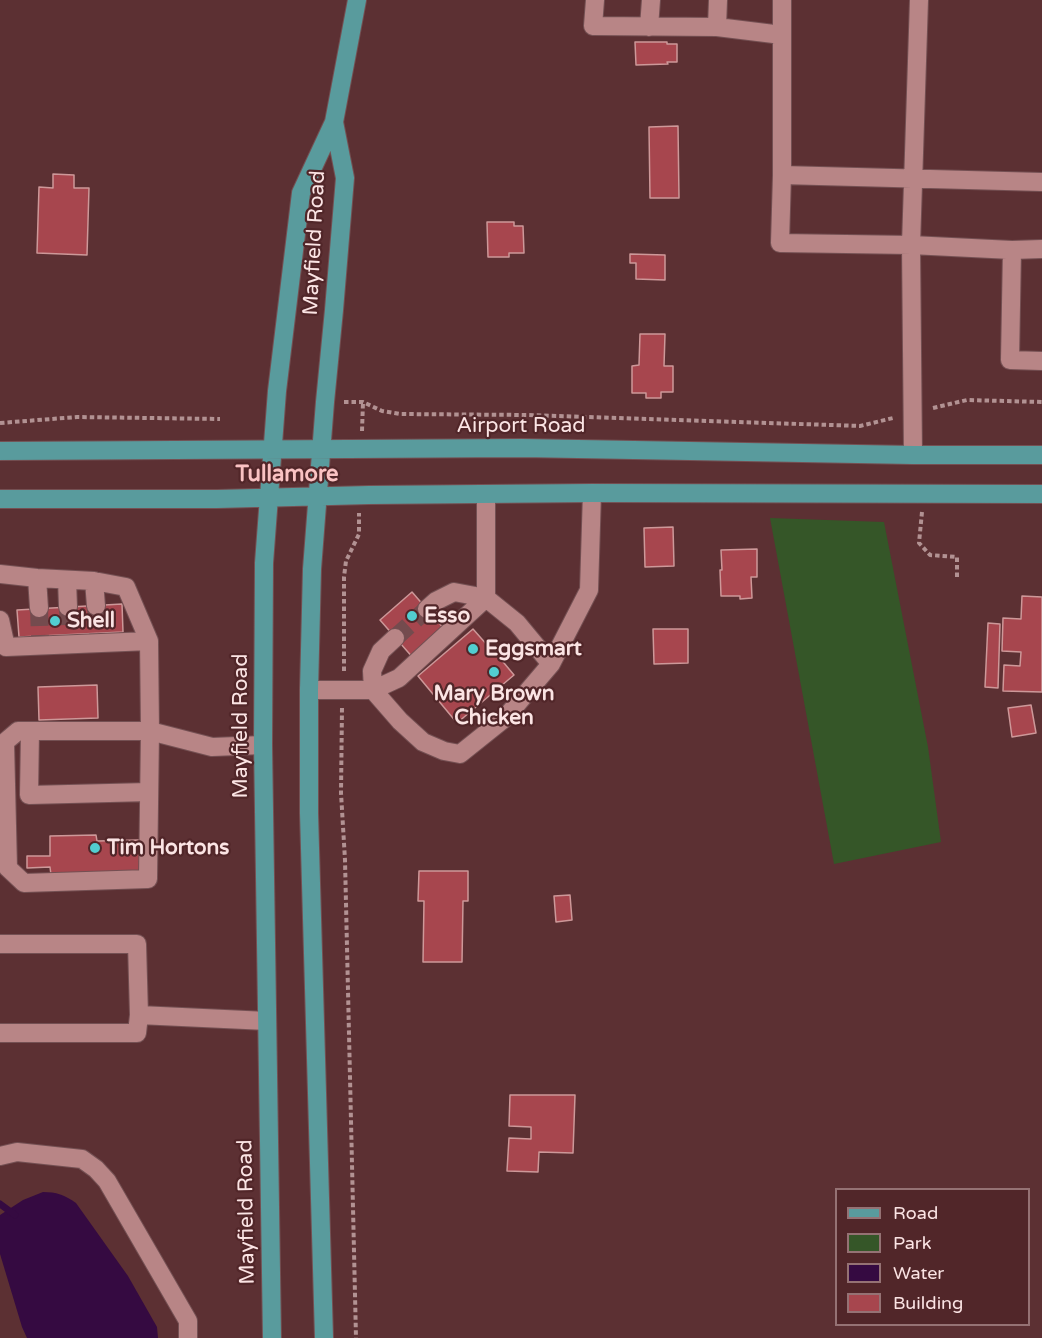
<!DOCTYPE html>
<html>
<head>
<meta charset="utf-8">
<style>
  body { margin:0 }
  #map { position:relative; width:1042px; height:1338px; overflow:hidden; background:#5c3033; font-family:"Varela Round",sans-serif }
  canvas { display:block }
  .legend { position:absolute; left:835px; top:1188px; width:195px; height:138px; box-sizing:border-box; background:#512629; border:2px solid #957274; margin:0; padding:8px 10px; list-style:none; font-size:18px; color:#fbe4e4 }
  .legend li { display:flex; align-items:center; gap:12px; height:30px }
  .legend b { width:30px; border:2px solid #957274 }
</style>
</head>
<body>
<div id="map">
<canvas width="1042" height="1338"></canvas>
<ul class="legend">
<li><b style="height:8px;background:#599b9d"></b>Road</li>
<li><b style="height:16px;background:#355628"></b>Park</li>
<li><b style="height:16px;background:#350a41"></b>Water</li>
<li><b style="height:16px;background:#a7464e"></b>Building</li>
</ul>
</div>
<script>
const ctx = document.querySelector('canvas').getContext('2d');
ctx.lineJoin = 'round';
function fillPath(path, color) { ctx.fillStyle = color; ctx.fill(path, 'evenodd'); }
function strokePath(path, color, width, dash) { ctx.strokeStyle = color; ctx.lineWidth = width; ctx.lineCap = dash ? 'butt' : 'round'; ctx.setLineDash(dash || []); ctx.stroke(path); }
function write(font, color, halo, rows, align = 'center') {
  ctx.font = font + ' "Varela Round",sans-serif'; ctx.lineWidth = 4.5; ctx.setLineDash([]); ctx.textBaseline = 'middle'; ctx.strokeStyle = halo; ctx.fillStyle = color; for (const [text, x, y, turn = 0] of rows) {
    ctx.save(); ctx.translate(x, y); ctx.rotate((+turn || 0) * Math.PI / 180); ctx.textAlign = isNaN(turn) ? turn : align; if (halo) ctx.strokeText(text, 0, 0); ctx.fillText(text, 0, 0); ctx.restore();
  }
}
fillPath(new Path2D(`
  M770 518 884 522 928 747 941 842 834 864Z`), '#355628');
fillPath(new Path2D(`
  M43 1192C56 1192 65 1195 76 1203L128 1276 157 1327 158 1338H27L22 1327 0 1254V1215L23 1200Z`), '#350a41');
strokePath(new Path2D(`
  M0 1204 15 1215`), '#350a41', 7);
const building = new Path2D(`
  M635 42H667V44H677V62H667L668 64 636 65Z
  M678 126 679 198H650L649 127Z
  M53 174 74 175V188H89L87 255 37 253 39 187 53 188Z
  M487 222H514V226H523L524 253H509V257H488Z
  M630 254 665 255V280L636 279V263H630Z
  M640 334H665L664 366H673V392H661V398H646V393H632V366L639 365Z
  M673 527 674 566 645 567 644 528Z
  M757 549V577H751L752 598 740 599V596H721L720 570H722L721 550Z
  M412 592 446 631 414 659 380 620Z
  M1022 596 1042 597V692L1003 691 1004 665 1020 666 1021 652 1002 651 1003 618 1021 619Z
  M122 604 123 632 19 637 17 610Z
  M988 623 1000 624 998 688 985 687Z
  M473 629 488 646 492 642 503 654 499 657 514 675 457 723 418 676Z
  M653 629H688V663L654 664Z
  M97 685 98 718 39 720 38 687Z
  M1031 705 1036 733 1012 737 1008 708Z
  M96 835 97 841 139 840 140 872 51 875 50 867 27 868V856H50V836Z
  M419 871H468V901H463L462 962H423L424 901H418Z
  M570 895 572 920 556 922 554 896Z
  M510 1095H575L573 1153 539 1152 538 1172 507 1171 509 1138 531 1139V1127L509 1126Z`);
fillPath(building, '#a7464e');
strokePath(building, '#cd9899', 1.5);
strokePath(new Path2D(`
  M96 606 98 633
  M68 607 69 634
  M39 608 40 636
  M395 638 427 609`), '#744b4e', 18, [18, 9]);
const minor = new Path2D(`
  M595 0 593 26 717 27 782 35
  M782 0V175L780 243 911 245 1012 250 1042 249
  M649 27 651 0
  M717 27 718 0
  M782 175 1042 182
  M1012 250 1010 360 1042 361
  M913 455 911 245 919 0
  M0 574 37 578 94 581 126 587 149 641
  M37 578 39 608
  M67 580 68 607
  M94 581 96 606
  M427 609 436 601 454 592 486 598 517 623 551 664
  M0 620 6 647 149 641 150 731 148 879 24 883 8 868 5 742 18 731H150L212 747 263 745
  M395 638 381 651 372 671 373 690 400 721 423 742 444 751 460 754 505 718 551 664 589 590 592 493
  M309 690H373L399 678 486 598V494
  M30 731 29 795 149 792
  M0 944H137L139 1015 137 1033H0
  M139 1015 267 1021
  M0 1156 17 1152 82 1159 96 1169 107 1181 188 1321V1338`);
const major = new Path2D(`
  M0 451 522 448 913 455H1042
  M0 499H217L369 495 592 493 1042 494
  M272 1338 263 745 264 563 277 391 301 193 334 122 357 0
  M324 1338 309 813V690L312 569 325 402 334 310 345 178 334 122`);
strokePath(minor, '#745053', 20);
strokePath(major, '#745053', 20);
strokePath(new Path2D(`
  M344 402H363L382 411 400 414 529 415 860 426 893 418
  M933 408 967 400 1042 402
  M0 423 77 417 220 419
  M362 431 363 402
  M922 512 919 543 930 555 957 557V580
  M344 671V577L346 561 359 534V513
  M342 708 341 793 345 860 356 1338`), '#b29293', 4, [4.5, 3]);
strokePath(minor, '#b88586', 18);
strokePath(major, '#599b9d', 18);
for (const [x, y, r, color] of [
  [412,616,6,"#52cdd0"],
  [55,621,6,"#52cdd0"],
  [473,649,6,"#52cdd0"],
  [494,672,6,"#52cdd0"],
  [95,848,6,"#52cdd0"]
]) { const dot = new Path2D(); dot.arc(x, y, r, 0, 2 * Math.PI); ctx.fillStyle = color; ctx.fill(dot); strokePath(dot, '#512629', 2); }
write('21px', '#fbe4e4', '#512629', [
  ["Mayfield Road",315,243,-87],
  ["Airport Road",521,426],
  ["Mayfield Road",241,726,-90],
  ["Mayfield Road",247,1212,-91]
]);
write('bold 21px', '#fbe4e4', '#512629', [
  ["Esso",424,616],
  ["Shell",67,621],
  ["Eggsmart",485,649],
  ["Mary Brown",494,694,"center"],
  ["Chicken",494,718,"center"],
  ["Tim Hortons",107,848]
], 'left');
write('bold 22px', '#fac2c3', '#512629', [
  ["Tullamore",287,475]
]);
</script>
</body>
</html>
